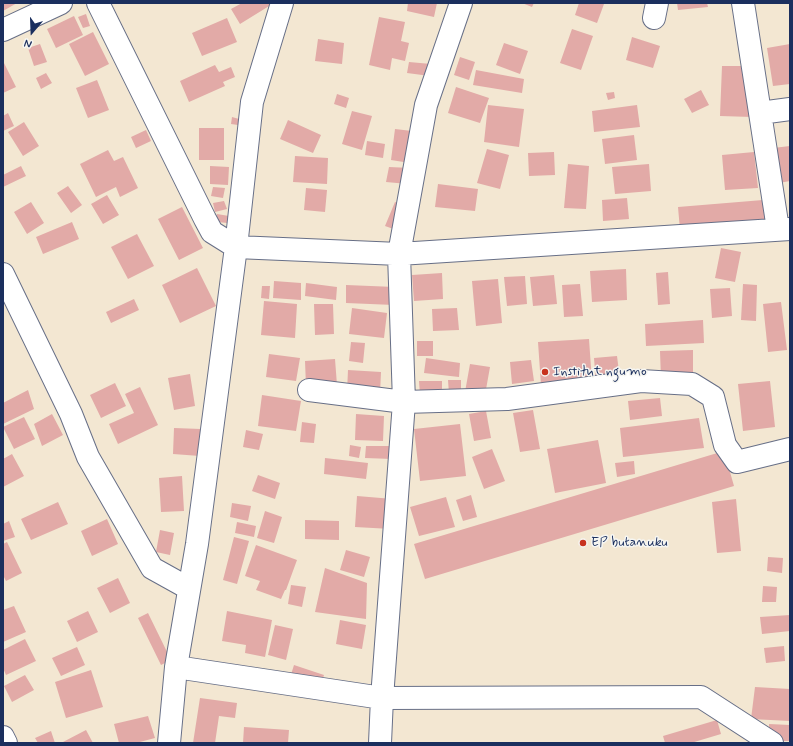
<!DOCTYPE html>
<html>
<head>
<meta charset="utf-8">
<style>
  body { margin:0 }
  #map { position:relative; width:793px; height:746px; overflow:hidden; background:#f3e7d2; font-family:Mynerve,sans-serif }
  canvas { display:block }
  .frame { position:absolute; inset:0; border:4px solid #1b2f5e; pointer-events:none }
  .north { position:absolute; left:12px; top:12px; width:40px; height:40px; -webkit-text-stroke:3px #f6f6f2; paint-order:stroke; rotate:199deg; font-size:11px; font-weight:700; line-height:16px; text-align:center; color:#1b2f5e }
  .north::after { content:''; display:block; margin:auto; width:14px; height:18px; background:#1b2f5e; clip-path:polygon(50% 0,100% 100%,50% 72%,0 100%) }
</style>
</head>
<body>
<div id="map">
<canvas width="793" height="746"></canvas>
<div class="frame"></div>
<div class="north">N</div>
</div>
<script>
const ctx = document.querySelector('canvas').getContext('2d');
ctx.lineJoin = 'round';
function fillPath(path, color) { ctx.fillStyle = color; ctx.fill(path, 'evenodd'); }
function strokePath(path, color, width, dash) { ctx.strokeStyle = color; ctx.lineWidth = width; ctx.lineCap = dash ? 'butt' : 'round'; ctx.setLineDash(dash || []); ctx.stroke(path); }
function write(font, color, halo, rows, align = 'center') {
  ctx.font = font + ' Mynerve,sans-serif'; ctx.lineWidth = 3; ctx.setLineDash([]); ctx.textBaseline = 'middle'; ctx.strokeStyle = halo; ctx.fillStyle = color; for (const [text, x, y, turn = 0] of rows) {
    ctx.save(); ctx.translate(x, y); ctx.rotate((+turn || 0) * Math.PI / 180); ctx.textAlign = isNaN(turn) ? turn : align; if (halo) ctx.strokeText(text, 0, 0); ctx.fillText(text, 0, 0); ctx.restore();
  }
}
fillPath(new Path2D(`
  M3 3H17L3 11Z
  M242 3H274L240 24 231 9Z
  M408 3H437L434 17 407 11Z
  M522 3H534L532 7Z
  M579 3 604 4 597 23 575 15Z
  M677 3H707L708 7 678 10Z
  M86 14 90 26 83 28 78 17Z
  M74 16 83 35 56 48 47 29Z
  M379 17 405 22 401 41 409 43 405 61 392 58 390 70 369 65Z
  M227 18 237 42 202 56 192 33Z
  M572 29 593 36 581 70 560 63Z
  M93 32 109 64 85 76 69 44Z
  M632 37 660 46 653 68 626 60Z
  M318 39 344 43 342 64 315 61Z
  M504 43 528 51 520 74 496 65Z
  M40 44 47 62 34 66 28 48Z
  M790 44V84L773 86 767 48Z
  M460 57 475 62 469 80 454 75Z
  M3 61 16 87 3 93Z
  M409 62 431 64 430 76 407 73Z
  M215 65 219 72 231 67 235 77 223 82 225 86 189 102 180 81Z
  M722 66H753L752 117 720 116Z
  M476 70 524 79 522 93 473 85Z
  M46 73 52 83 41 89 36 78Z
  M97 80 109 110 88 118 76 88Z
  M456 87 489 98 480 123 448 113Z
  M701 90 709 105 692 113 684 99Z
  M614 92 615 98 608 100 606 93Z
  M337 94 349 98 346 108 334 104Z
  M488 105 524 109 519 147 484 142Z
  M637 105 640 127 594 132 592 111Z
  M352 111 372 116 362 150 342 144Z
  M8 113 14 126 3 131V116Z
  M232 117 239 119 238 125 231 124Z
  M288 120 321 135 313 153 280 139Z
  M24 122 39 146 23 156 8 132Z
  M199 128H224V160H199Z
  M395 129 412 131 410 163 391 160Z
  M146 130 151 141 136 148 131 137Z
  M634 135 637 160 605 164 602 139Z
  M367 141 385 144 383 158 365 155Z
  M790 146V181L779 183 773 148Z
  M487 149 509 155 500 189 477 183Z
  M108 150 114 161 123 157 138 188 120 197 116 187 96 197 80 164Z
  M554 152 555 175 529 176 528 153Z
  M754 152 758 188 725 190 722 155Z
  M295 156 328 158 327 184 293 182Z
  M568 164 589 166 586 209 564 208Z
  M649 164 651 191 615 194 612 167Z
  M21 166 26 176 3 187V175Z
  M210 166 229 167 228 185 210 184Z
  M389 167 411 168 408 184 386 182Z
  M438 184 478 189 475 211 435 207Z
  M68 186 82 205 71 213 57 193Z
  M213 187 225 188 223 198 211 196Z
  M306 188 327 190 325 212 304 210Z
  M107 195 119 215 103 224 91 204Z
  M627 198 629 219 603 221 602 200Z
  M763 200 766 222 680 230 678 207Z
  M224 201 227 209 215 212 213 203Z
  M31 202 44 223 27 234 14 212Z
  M395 202 409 207 399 231 385 226Z
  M182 207 203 248 179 260 158 219Z
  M217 214 229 216 228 223 217 222Z
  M72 222 79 239 43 254 36 237Z
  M137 234 154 266 128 279 111 247Z
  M721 248 741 252 735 282 715 278Z
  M197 268 216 306 180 323 162 285Z
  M626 269 627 300 592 302 590 271Z
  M668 272 670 304 658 305 656 273Z
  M442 273 443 299 414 301 412 275Z
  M554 275 557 304 533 306 530 277Z
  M525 276 527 304 507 306 504 277Z
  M498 279 502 323 476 326 472 281Z
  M274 281 301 283V300L273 298Z
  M306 283 337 287 336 300 305 296Z
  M580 284 583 316 564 317 562 285Z
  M743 284 757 285 756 321 741 320Z
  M346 285 395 287 394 305 346 303Z
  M262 286H270L269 299 261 298Z
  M730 288 732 316 712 318 710 289Z
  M134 299 139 310 111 323 106 312Z
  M264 301 297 304 295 338 261 335Z
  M781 302 787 350 768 352 763 304Z
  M314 304H333L334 334 315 335Z
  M352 308 387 313 384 338 349 334Z
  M457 308 459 330 433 331 432 309Z
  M703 320 704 343 646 346 645 324Z
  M589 339 592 382 541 385 538 342Z
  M417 341H433V356H417Z
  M351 342 365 343 363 363 349 361Z
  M693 350V378L661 379 660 351Z
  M269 354 300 358 296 381 266 377Z
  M617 356 620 380 596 383 594 358Z
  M426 358 460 363 459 377 424 373Z
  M335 359 337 385 306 386 305 361Z
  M531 360 534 381 512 384 510 362Z
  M470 364 490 367 485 395 465 392Z
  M348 370 381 372 380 394 347 392Z
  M190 374 195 406 174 410 168 378Z
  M448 380H461V393L449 394Z
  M419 381H442V394L420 395Z
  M770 381 775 427 743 431 738 384Z
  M115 383 126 406 101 418 90 395Z
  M140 387 158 425 118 444 109 424 134 413 125 394Z
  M28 390 34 409 3 424V403Z
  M262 395 301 401 296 431 258 426Z
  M660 398 662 416 630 420 628 401Z
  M533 410 540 449 520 452 513 413Z
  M486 411 491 438 474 441 469 414Z
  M52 414 63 435 42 446 34 424Z
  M356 414 384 416 383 441 355 440Z
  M24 417 35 439 14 449 3 427Z
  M699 418 704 448 623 457 620 428Z
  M302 422 316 424 314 443 300 442Z
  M460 424 466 476 420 481 414 429Z
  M174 428 201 429 200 456 173 454Z
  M246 430 263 434 259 450 243 447Z
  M598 440 606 483 555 493 547 449Z
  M350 445 361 447 359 458 349 456Z
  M366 446H393L392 459 365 458Z
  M492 449 505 481 484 489 472 457Z
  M724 451 734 486 425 579 414 544Z
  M12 454 24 476 3 487V459Z
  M325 458 368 463 366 479 324 474Z
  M634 461 635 474 617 477 615 463Z
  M258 475 280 483 275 499 252 491Z
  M182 476 184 511 161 512 159 478Z
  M471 495 477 517 463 521 456 500Z
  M357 496 393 499 391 529 355 527Z
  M446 497 455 527 419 536 410 507Z
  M736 499 741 551 717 553 712 502Z
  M58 502 68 524 31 540 21 519Z
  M232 503 251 506 248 521 230 517Z
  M265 511 282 517 274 543 257 538Z
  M107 519 118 544 92 556 81 531Z
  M305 520 339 521V540L305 539Z
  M9 521 15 537 3 541V524Z
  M237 522 256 526 254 537 235 533Z
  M160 530 174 533 170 555 156 552Z
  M234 537 249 541 237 584 223 580Z
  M7 542 22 573 6 581 3 575V544Z
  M256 545 297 560 286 590H285L281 599 256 590 260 581 245 576Z
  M346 550 370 557 364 577 340 570Z
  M768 557 783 558 782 573 767 571Z
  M325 568 367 583 366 619 315 612Z
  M118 578 130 603 110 613 97 588Z
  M291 585 306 587 302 607 288 604Z
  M763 586 777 587 776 602H762Z
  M14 606 26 632 3 642V610Z
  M88 611 98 632 77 642 67 621Z
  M227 611 272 620 265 657 245 653 246 645 222 641Z
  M148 613 171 660 161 665 138 618Z
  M790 615V631L762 634 760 617Z
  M340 620 366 625 362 649 336 644Z
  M275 625 293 629 286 660 268 655Z
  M25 639 36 661 6 675 3 668V650Z
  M784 646 785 661 766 663 764 648Z
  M77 647 85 665 61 676 52 658Z
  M294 665 324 675 318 693 288 684Z
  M91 670 103 707 66 718 55 682Z
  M25 675 34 690 12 702 4 686Z
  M755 687 790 689V721L751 719Z
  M200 698 237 703 235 718 219 716 215 743H193Z
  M148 716 155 738 136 743H119L114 724Z
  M717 720 721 734 691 743H665L663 736Z
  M769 724 790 725V741H769Z
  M244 727 289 730 288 743H243Z
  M86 730 93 743H63V742Z
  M51 731 55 743H38L35 738Z`), '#e2aaa7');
const minor = new Path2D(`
  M98 3 205 219 212 232 236 247 399 254 790 229
  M743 3 778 229
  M654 18 657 3
  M3 30 61 3
  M760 113 790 109
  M3 274 71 414 88 457 152 568 188 588
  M309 390 404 402 507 399 641 381 692 384 713 397 725 445 737 462 790 449
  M176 667 382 698 701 697 772 743
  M3 737 6 743
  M169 743 176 667 197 544 236 247 252 102 282 3
  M380 743 382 698 404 402 399 254 426 105 461 3`);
strokePath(minor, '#676f87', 24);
strokePath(minor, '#fff', 22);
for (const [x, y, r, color] of [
  [545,372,4,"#c8321e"],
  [583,543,4,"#c8321e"]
]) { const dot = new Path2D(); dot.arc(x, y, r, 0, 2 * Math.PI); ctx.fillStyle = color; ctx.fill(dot); strokePath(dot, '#f6f6f2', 1.5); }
write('14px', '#1b2f5e', '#f6f6f2', [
  ["Institut ngumo",553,372],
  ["EP butanuku",591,543]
], 'left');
</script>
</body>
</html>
